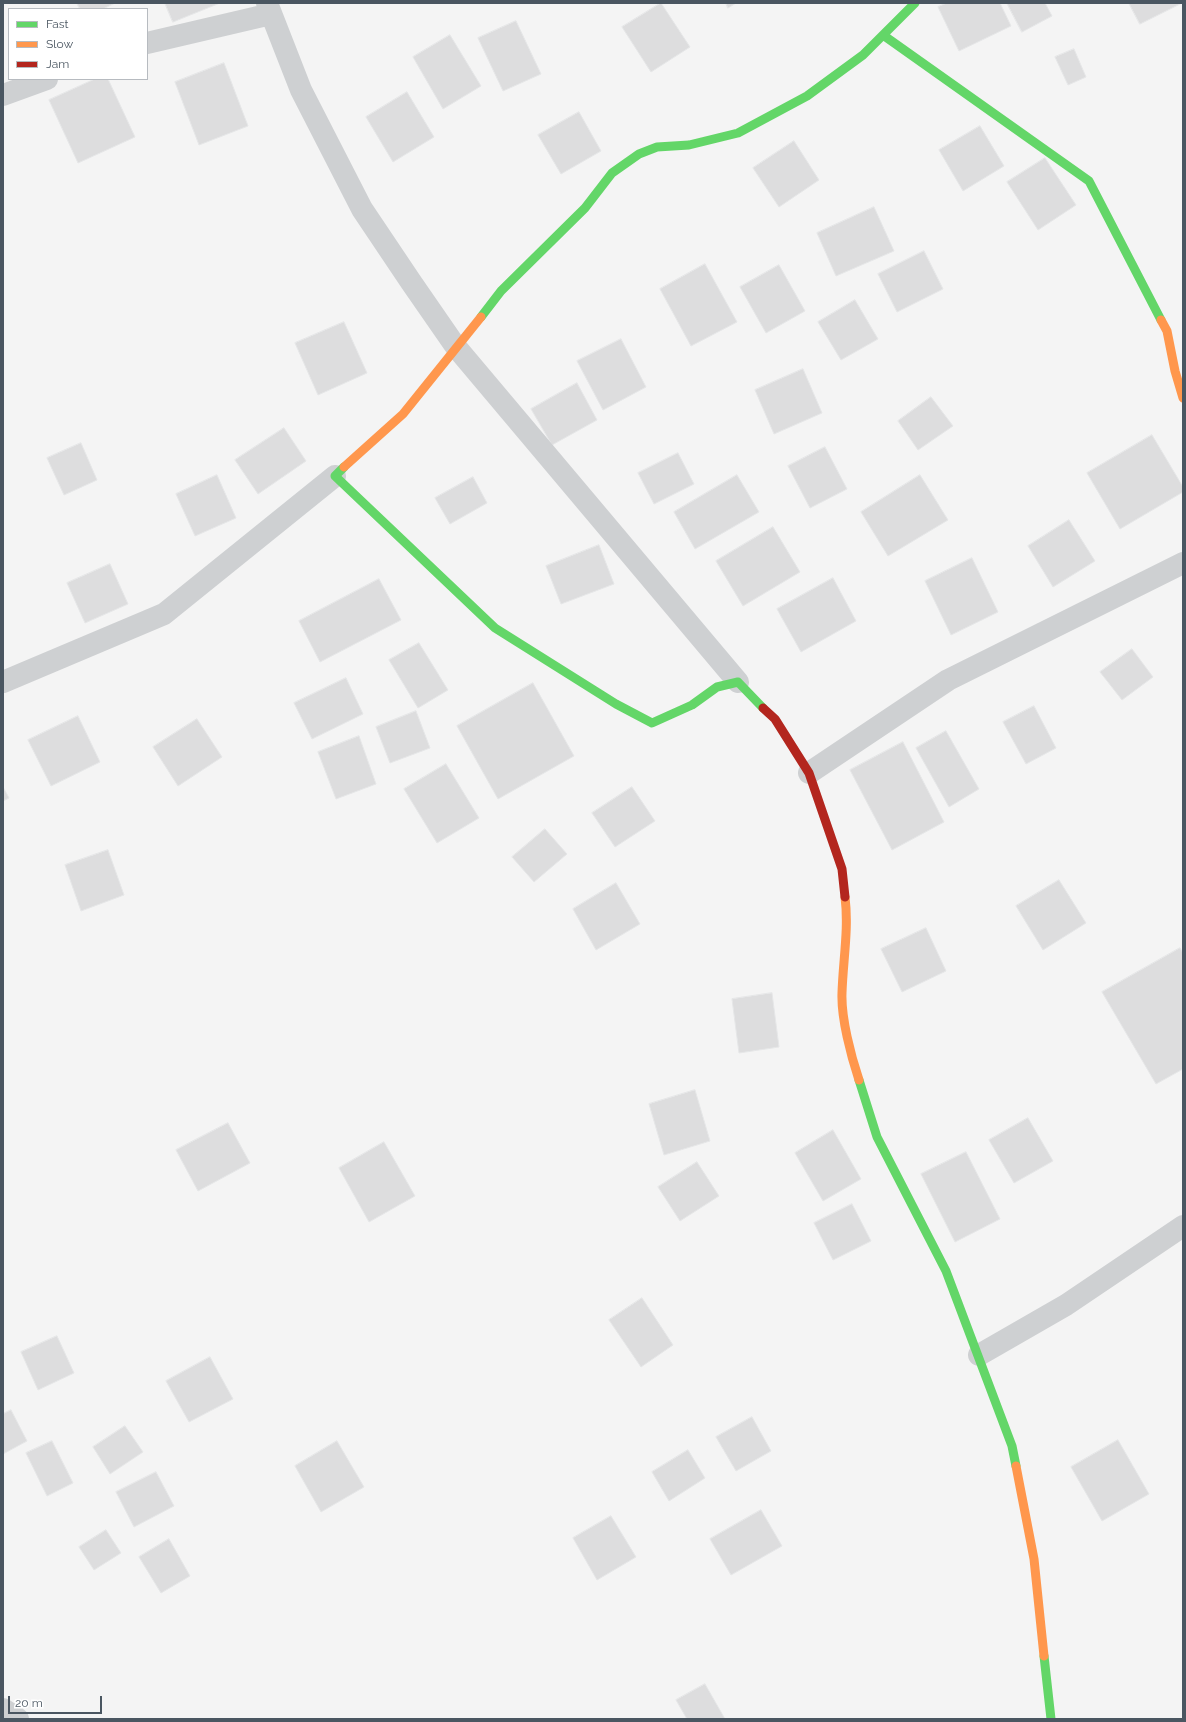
<!DOCTYPE html>
<html>
<head>
<meta charset="utf-8">
<style>
  body { margin:0 }
  #map { position:relative; width:1186px; height:1722px; overflow:hidden; background:#f4f4f4; font-family:Raleway,sans-serif }
  canvas { display:block }
  .frame { position:absolute; inset:0; border:4px solid #4a5661; pointer-events:none }
  .legend { position:absolute; left:8px; top:8px; width:140px; height:72px; box-sizing:border-box; background:#fff; border:1px solid #b7bbc0; margin:0; padding:5px 7px; list-style:none; font-size:12px; color:#4a5661 }
  .legend li { display:flex; align-items:center; gap:8px; height:20px }
  .legend b { width:20px; border:1px solid #b7bbc0 }
  .scale { position:absolute; left:8px; top:1696px; width:94px; height:18px; box-sizing:border-box; border:2px solid #4a5661; border-top:0; padding-left:5px; font-size:12px; line-height:14px; white-space:nowrap; color:#4a5661; -webkit-text-stroke:3px #fff; paint-order:stroke }
</style>
</head>
<body>
<div id="map">
<canvas width="1186" height="1722"></canvas>
<div class="frame"></div>
<ul class="legend">
<li><b style="height:5px;background:#63d668"></b>Fast</li>
<li><b style="height:5px;background:#ff974d"></b>Slow</li>
<li><b style="height:5px;background:#b3261e"></b>Jam</li>
</ul>
<div class="scale">20 m</div>
</div>
<script>
const ctx = document.querySelector('canvas').getContext('2d');
ctx.lineJoin = 'round';
function fillPath(path, color) { ctx.fillStyle = color; ctx.fill(path, 'evenodd'); }
function strokePath(path, color, width, dash) { ctx.strokeStyle = color; ctx.lineWidth = width; ctx.lineCap = dash ? 'butt' : 'round'; ctx.setLineDash(dash || []); ctx.stroke(path); }
const building = new Path2D(`
  M77 3H115L103 9H80Z
  M165 3H220L173 22Z
  M661 3 690 47 651 72 622 27Z
  M726 3H736L728 8Z
  M947 3H1000L1011 26 959 51 938 7Z
  M1007 3H1045L1052 16 1022 32Z
  M1129 3H1182L1140 24Z
  M516 21 541 74 503 91 478 38Z
  M450 35 481 86 443 109 413 57Z
  M1074 49 1086 77 1068 85 1055 57Z
  M224 63 248 126 199 145 175 82Z
  M95 79H108L135 137 78 163 49 100Z
  M407 92 434 137 393 162 366 117Z
  M579 112 601 151 561 174 538 135Z
  M980 126 1004 166 963 191 939 150Z
  M794 141 819 180 779 207 753 168Z
  M1045 158 1076 205 1038 230 1007 182Z
  M874 207 894 251 836 276 817 233Z
  M924 251 943 289 897 312 878 274Z
  M705 264 737 322 691 346 660 289Z
  M779 265 805 311 766 333 740 287Z
  M855 300 878 339 841 360 818 322Z
  M344 322 367 373 318 395 295 343Z
  M621 339 646 387 603 410 577 361Z
  M803 369 822 413 774 434 755 390Z
  M577 383 597 420 552 445 531 409Z
  M931 397 953 426 918 450 898 421Z
  M284 428 306 461 258 494 235 460Z
  M1152 435 1183 487V492L1120 529 1087 473Z
  M81 443 97 480 64 495 47 458Z
  M825 447 847 489 810 508 788 466Z
  M678 453 694 484 654 504 638 473Z
  M217 475 236 518 195 536 176 494Z
  M737 475 759 512 695 549 674 512Z
  M920 475 948 520 888 556 861 512Z
  M473 477 487 503 450 524 435 498Z
  M1069 520 1095 561 1053 587 1028 546Z
  M773 527 800 572 743 606 716 561Z
  M599 545 614 584 561 604 546 566Z
  M972 558 998 612 951 635 925 581Z
  M110 564 128 604 85 623 67 583Z
  M833 578 856 621 801 652 777 609Z
  M379 579 401 620 320 662 299 621Z
  M419 643 448 690 418 708 389 660Z
  M1132 649 1153 677 1122 700 1100 672Z
  M346 678 363 714 312 739 294 703Z
  M533 683 574 756 498 799 457 726Z
  M1034 706 1056 748 1026 764 1003 722Z
  M416 711 430 748 390 763 376 727Z
  M78 716 100 762 51 786 28 740Z
  M197 719 222 757 178 786 153 747Z
  M946 731 979 789 949 807 916 748Z
  M359 736 376 784 336 799 318 752Z
  M903 742 944 822 892 850 850 770Z
  M446 764 479 818 437 843 404 789Z
  M3 787 9 798 3 801Z
  M632 787 655 821 615 847 592 813Z
  M545 829 567 854 534 882 512 857Z
  M108 850 124 895 81 911 65 865Z
  M1059 880 1086 923 1043 950 1016 906Z
  M616 883 640 924 596 950 573 909Z
  M926 928 946 971 902 992 881 949Z
  M1180 948 1183 953V1069L1156 1084 1102 992Z
  M772 993 779 1047 739 1053 732 999Z
  M695 1090 710 1141 664 1155 649 1104Z
  M1028 1118 1053 1161 1014 1183 989 1140Z
  M228 1123 250 1163 198 1191 176 1150Z
  M833 1130 861 1179 823 1201 795 1153Z
  M384 1142 415 1196 369 1222 339 1168Z
  M966 1152 1000 1219 955 1242 921 1174Z
  M697 1162 719 1196 680 1221 658 1187Z
  M852 1204 871 1241 833 1260 814 1223Z
  M642 1298 673 1345 641 1367 609 1320Z
  M57 1336 74 1373 38 1390 21 1352Z
  M210 1357 233 1399 189 1422 166 1381Z
  M11 1410 27 1441 3 1454V1414Z
  M752 1417 771 1451 736 1471 716 1437Z
  M125 1426 143 1452 110 1474 93 1447Z
  M1118 1440 1149 1494 1102 1521 1071 1467Z
  M52 1441 73 1483 47 1496 26 1453Z
  M337 1441 364 1487 321 1512 295 1466Z
  M688 1450 705 1478 669 1501 652 1472Z
  M156 1472 174 1506 134 1527 116 1492Z
  M761 1510 782 1546 731 1575 710 1539Z
  M611 1516 636 1557 597 1580 573 1538Z
  M106 1530 121 1553 94 1570 79 1547Z
  M169 1539 190 1576 161 1593 139 1557Z
  M705 1684 725 1719H687L676 1700Z`);
fillPath(building, '#ddddde');
strokePath(building, '#e5e6e7', 1);
strokePath(new Path2D(`
  M267 3 301 90 362 209 411 282 456 347 738 682
  M147 43 271 14
  M3 95 47 79
  M3 682 164 614 335 476
  M809 773 948 680 1183 563
  M979 1355 1066 1305 1183 1226
  M3 1709 18 1719`), '#ced0d2', 22);
strokePath(new Path2D(`
  M883 35 1089 181 1161 320
  M481 317 501 291 585 208 612 173 639 154 657 147 689 145 738 133 807 96 863 55 915 3
  M344 467 335 476 495 628 616 704 652 723 692 705 717 687 738 682 763 708
  M859 1080 877 1137 946 1271 1012 1446 1016 1466
  M1044 1656 1051 1719`), '#63d668', 9);
strokePath(new Path2D(`
  M1161 320 1167 331 1175 371 1183 398
  M344 467 403 414 481 317
  M845 897C849 929 843 960 842 993 841 1018 851 1056 859 1080
  M1016 1466 1034 1559 1044 1656`), '#ff974d', 9);
strokePath(new Path2D(`
  M763 708 775 719 809 773 842 869 845 897`), '#b3261e', 9);
</script>
</body>
</html>
